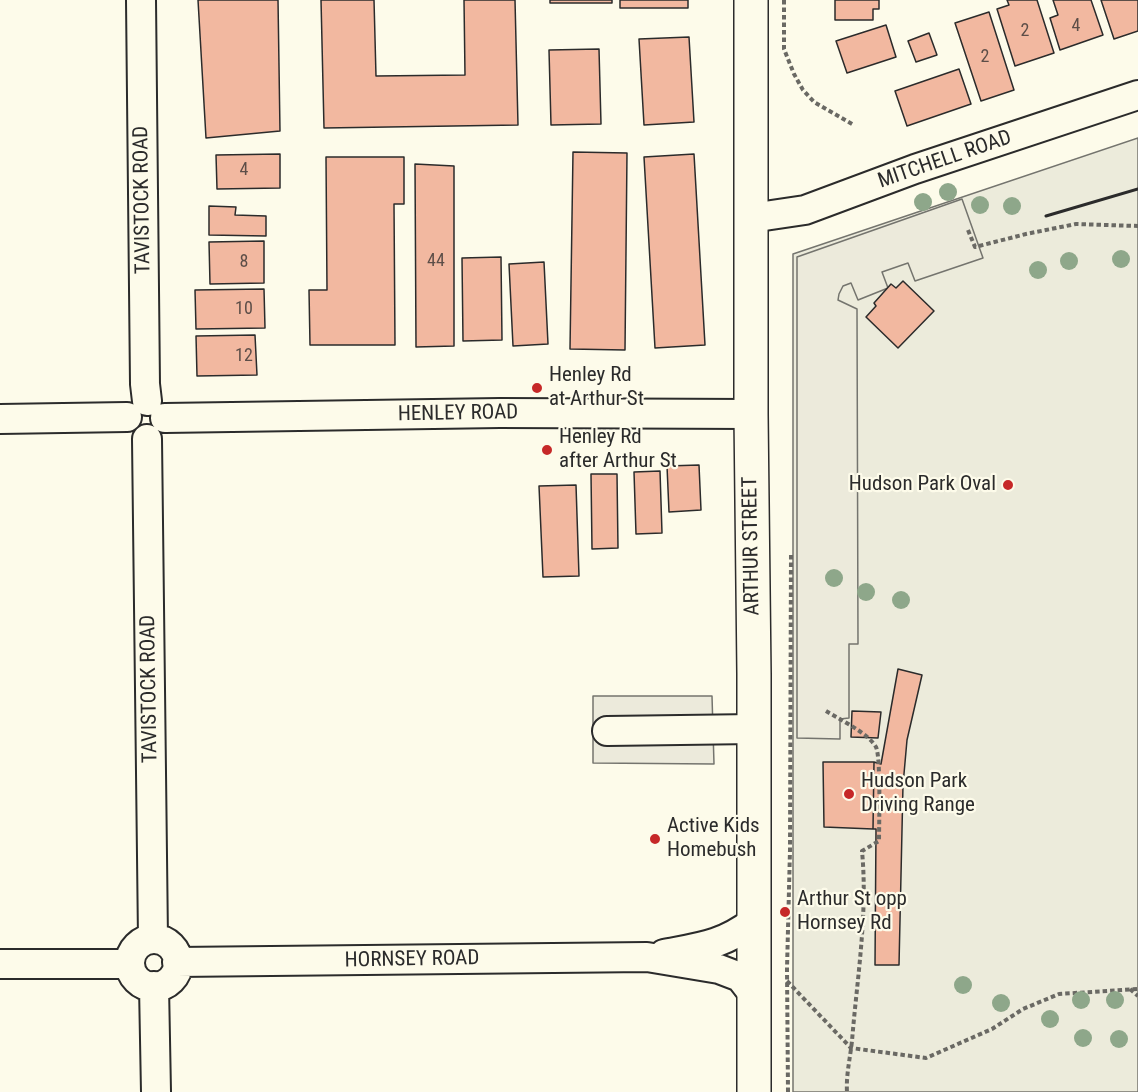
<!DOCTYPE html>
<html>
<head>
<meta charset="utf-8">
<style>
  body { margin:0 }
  canvas { display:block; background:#fdfbea }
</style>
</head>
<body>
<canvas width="1138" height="1092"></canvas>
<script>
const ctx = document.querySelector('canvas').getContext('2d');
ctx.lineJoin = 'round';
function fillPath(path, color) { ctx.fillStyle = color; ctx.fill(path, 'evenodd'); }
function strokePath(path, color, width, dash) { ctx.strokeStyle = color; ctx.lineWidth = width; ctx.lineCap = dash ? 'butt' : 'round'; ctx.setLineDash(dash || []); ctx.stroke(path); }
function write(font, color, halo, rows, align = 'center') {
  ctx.font = font + ' "Roboto Condensed",sans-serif'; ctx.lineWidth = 4.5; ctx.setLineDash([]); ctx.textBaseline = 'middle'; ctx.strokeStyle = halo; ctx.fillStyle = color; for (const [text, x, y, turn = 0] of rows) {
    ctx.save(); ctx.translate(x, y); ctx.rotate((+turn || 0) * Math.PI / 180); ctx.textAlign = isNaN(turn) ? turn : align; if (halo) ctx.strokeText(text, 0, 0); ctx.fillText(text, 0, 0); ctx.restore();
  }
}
const green = new Path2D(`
  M1138 138V1092H793V254Z`);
fillPath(green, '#ecebdb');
strokePath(green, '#74746e', 1.5);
const parking = new Path2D(`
  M962 199 983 258 915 281 908 263 882 272 888 288 858 300 851 283 843 286 839 294 838 300 857 309 858 644H849V718L840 719V739L797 738V257Z
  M593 696H712L714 764 593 763Z`);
fillPath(parking, '#eceadb');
strokePath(parking, '#74746e', 1.5);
const building = new Path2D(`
  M198 0H278L280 131 206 138Z
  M321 0H374L376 76 465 75 464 0H515L518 125 324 128Z
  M550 0H612V3H550Z
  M620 0H688V8H620Z
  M835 0H879V9H873V20H835Z
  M1007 0H1037L1054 53 1015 66 997 9 1009 5Z
  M1053 0H1091L1103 35 1060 50 1050 18 1058 15Z
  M1101 0H1138V31L1114 39Z
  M989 12 1014 90 981 101 955 23Z
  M886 25 896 57 847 73 836 41Z
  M929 33 937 55 916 62 908 41Z
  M689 37 694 122 644 125 639 39Z
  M599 49 601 124 551 125 549 50Z
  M959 69 971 104 907 126 895 91Z
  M573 152 627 153 625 350 570 349Z
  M280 154V188L217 189 216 155Z
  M694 154 705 345 655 348 644 157Z
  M326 157H404V204H394L395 345H310L309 290H327Z
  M415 164 454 166V346L416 347Z
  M209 206 236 207 235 215 266 216V236L209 235Z
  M264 241V283L210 284 209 242Z
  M501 257 502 340 463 341 462 258Z
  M544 262 548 344 513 346 509 264Z
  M903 281 934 311 898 348 866 317 876 306 874 303 891 284 896 288Z
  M264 289 265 328 196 329 195 290Z
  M255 335 257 375 197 376 196 336Z
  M699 465 701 510 669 512 667 466Z
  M660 471 662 533 636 534 634 472Z
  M591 474H617L618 548 592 549Z
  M576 485 579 576 543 577 539 486Z
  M898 669 922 675 907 740 903 785 899 965H875L876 829H873L874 762 881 764Z
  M852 711 881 712 878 738 851 737Z
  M823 762H874L873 829 824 827Z`);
fillPath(building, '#f2b8a0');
strokePath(building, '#2b2b2b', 1.5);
const minor = new Path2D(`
  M141 0 145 384 147 401
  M751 218 805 210 915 169 1138 95
  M165 418 500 413 751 414
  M0 419 127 417
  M147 439 153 939
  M607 731 754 729
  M130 963a24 24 0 1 1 48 0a24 24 0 1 1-48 0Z
  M664 954C700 947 723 945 753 922
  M177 962 647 957 719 969 740 977 754 995
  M0 964H130
  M154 986 156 1092`);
const major = new Path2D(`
  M751 0V414L754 674V1092`);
strokePath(minor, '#2b2b2b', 32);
strokePath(major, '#2b2b2b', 36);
strokePath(new Path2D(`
  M784 0V49L794 74 803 90 814 102 854 125
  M968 230 975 247 1026 234 1076 224 1138 226
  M826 711C839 719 868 733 876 747 881 757 879 826 879 841L862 851C868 914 857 979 852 1041 850 1059 846 1075 847 1092
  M787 981 851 1048 926 1058 992 1029 1023 1009 1059 994 1138 989
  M1130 989 1138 996
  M788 1092 787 969 790 850 791 552`), '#6a6964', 4, [4.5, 3]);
strokePath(minor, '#fdfbea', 28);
strokePath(major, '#fdfbea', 33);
strokePath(new Path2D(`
  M1046 216 1138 189`), '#2b2b2b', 3);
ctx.fillStyle = '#8ea78a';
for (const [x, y] of [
  [948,192],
  [923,202],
  [980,205],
  [1012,206],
  [1121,259],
  [1069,261],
  [1038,270],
  [834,578],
  [866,592],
  [901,600],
  [963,985],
  [1081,1000],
  [1115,1000],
  [1001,1003],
  [1050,1019],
  [1083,1038],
  [1119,1039]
]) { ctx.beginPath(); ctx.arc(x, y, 9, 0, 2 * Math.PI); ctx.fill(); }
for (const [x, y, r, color] of [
  [537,388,6,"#c62828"],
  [547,450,6,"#c62828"],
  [1008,485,6,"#c62828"],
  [849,794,6,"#c62828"],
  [655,839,6,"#c62828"],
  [785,912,6,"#c62828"]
]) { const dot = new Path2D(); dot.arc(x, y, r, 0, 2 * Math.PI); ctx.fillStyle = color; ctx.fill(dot); strokePath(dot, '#fdfbea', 2); }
write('18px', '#5d4e48', null, [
  ["4",1076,26],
  ["2",1025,31],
  ["2",985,57],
  ["4",244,170],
  ["44",436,261],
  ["8",244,262],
  ["10",244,309],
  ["12",244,356]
]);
write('21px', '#2b2b2b', '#fdfbea', [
  ["MITCHELL ROAD",945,160,-19],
  ["TAVISTOCK ROAD",143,200,-91],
  ["HENLEY ROAD",458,414,-1],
  ["ARTHUR STREET",752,546,-91],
  ["TAVISTOCK ROAD",150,689,-91],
  ["HORNSEY ROAD",412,960,-1]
]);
write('21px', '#2b2b2b', '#fdfbea', [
  ["Henley Rd",549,376],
  ["at Arthur St",549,400],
  ["Henley Rd",559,438],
  ["after Arthur St",559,462],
  ["Hudson Park Oval",996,485,"right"],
  ["Hudson Park",861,782],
  ["Driving Range",861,806],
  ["Active Kids",667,827],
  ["Homebush",667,851],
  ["Arthur St opp",797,900],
  ["Hornsey Rd",797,924]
], 'left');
</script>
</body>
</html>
